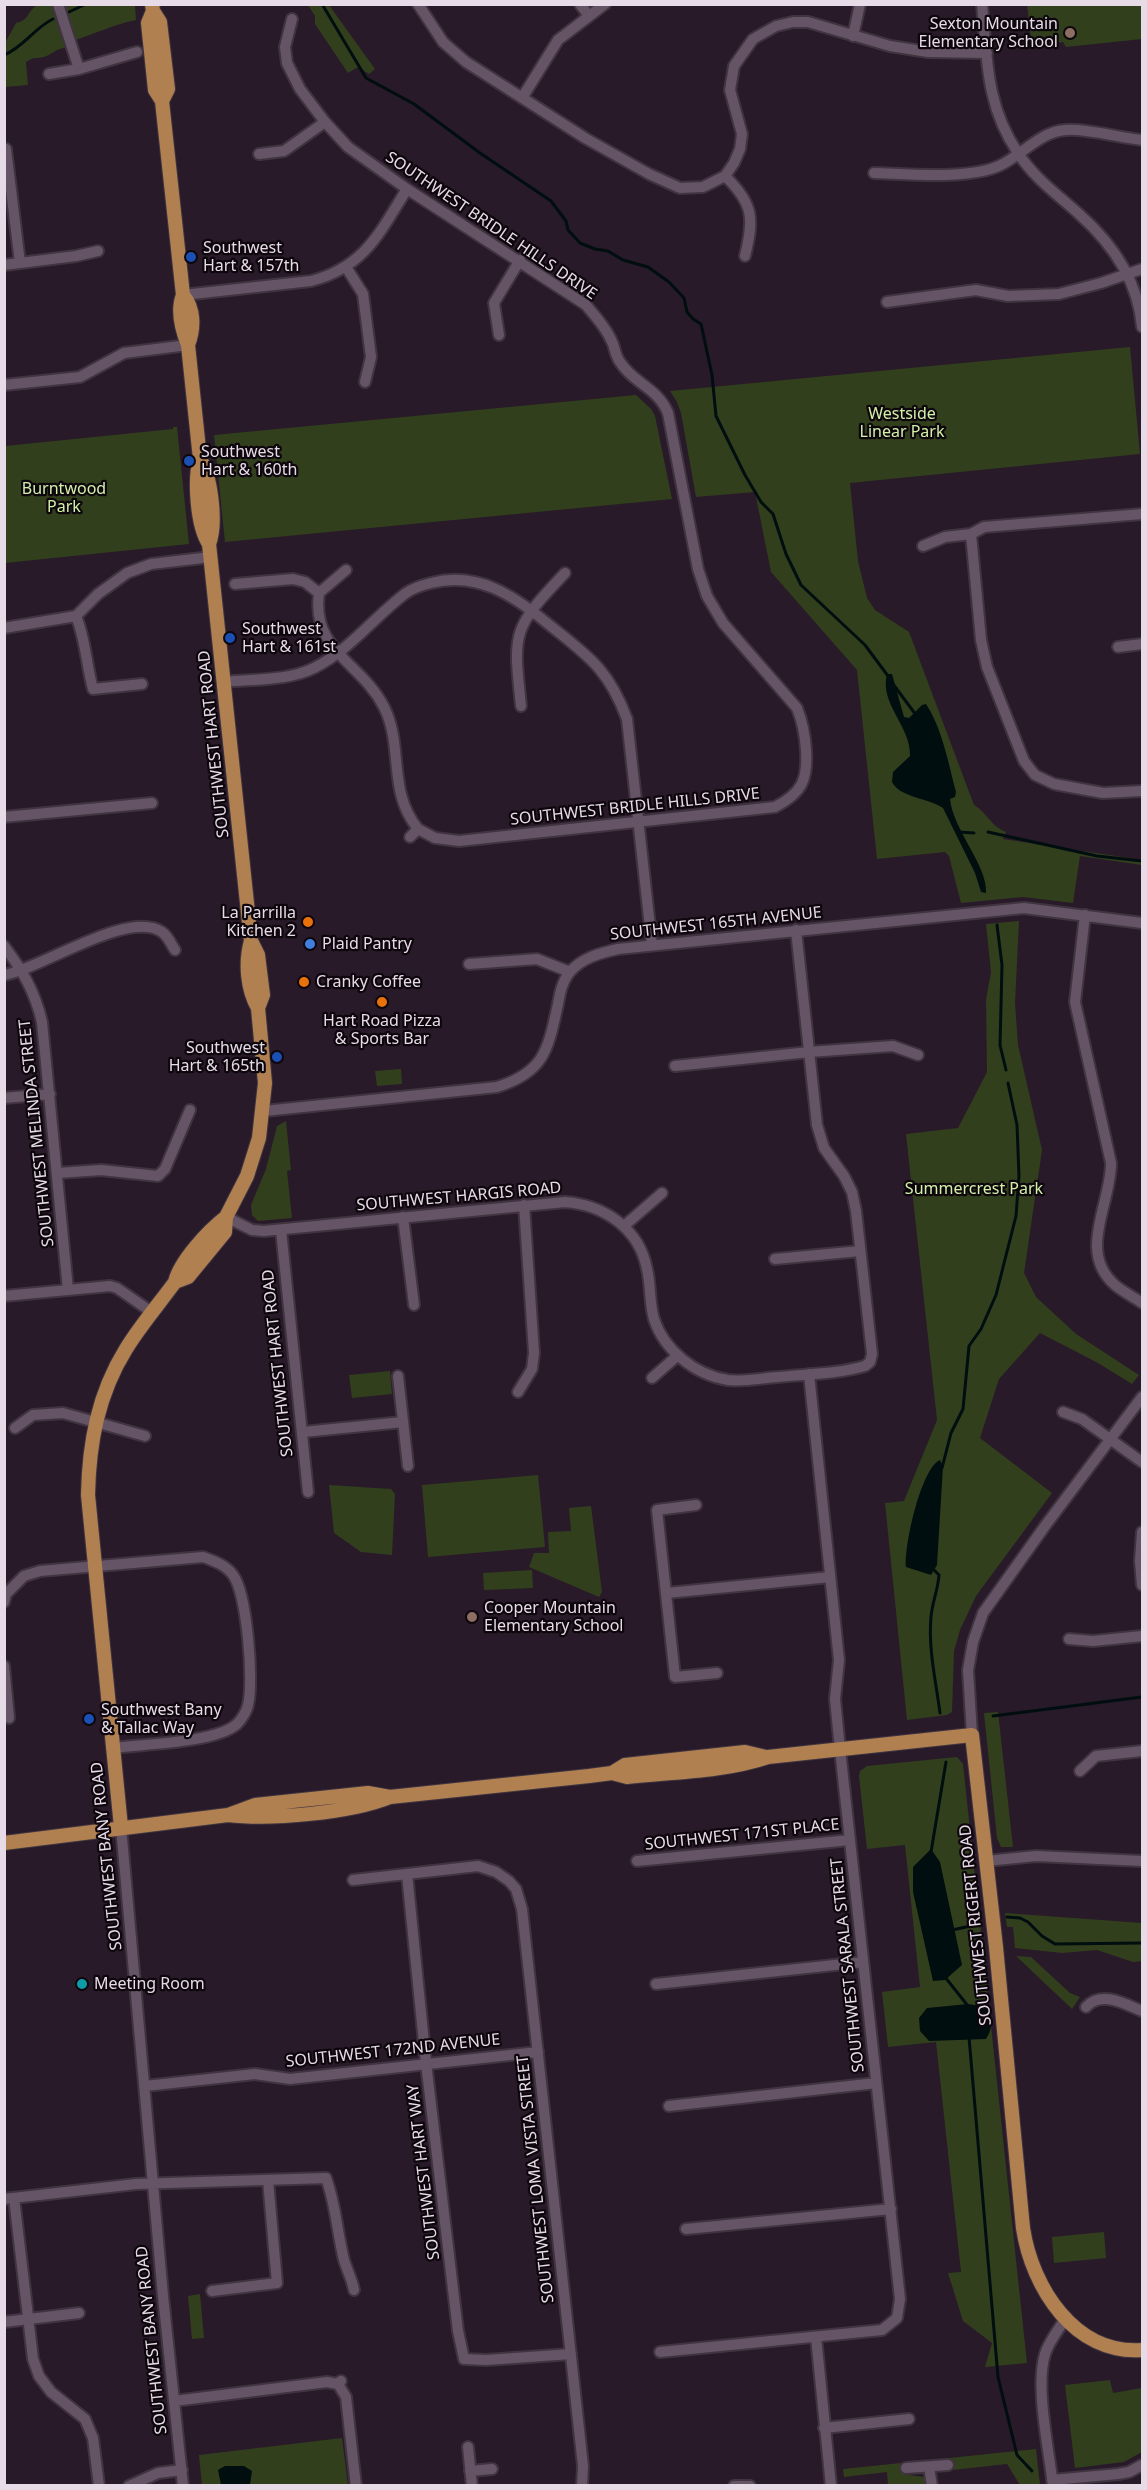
<!DOCTYPE html>
<html>
<head>
<meta charset="utf-8">
<style>
  body { margin:0 }
  #map { position:relative; width:1147px; height:2490px; overflow:hidden; background:#281a29; font-family:"Noto Sans",sans-serif }
  canvas { display:block }
  .frame { position:absolute; inset:0; border:6px solid #e6dbe6; pointer-events:none }
</style>
</head>
<body>
<div id="map">
<canvas width="1147" height="2490"></canvas>
<div class="frame"></div>
</div>
<script>
const ctx = document.querySelector('canvas').getContext('2d');
ctx.lineJoin = 'round';
function fillPath(path, color) { ctx.fillStyle = color; ctx.fill(path, 'evenodd'); }
function strokePath(path, color, width, dash) { ctx.strokeStyle = color; ctx.lineWidth = width; ctx.lineCap = dash ? 'butt' : 'round'; ctx.setLineDash(dash || []); ctx.stroke(path); }
function write(font, color, halo, rows, align = 'center') {
  ctx.font = font + ' "Noto Sans",sans-serif'; ctx.lineWidth = 4.5; ctx.setLineDash([]); ctx.textBaseline = 'middle'; ctx.strokeStyle = halo; ctx.fillStyle = color; for (const [text, x, y, turn = 0] of rows) {
    ctx.save(); ctx.translate(x, y); ctx.rotate((+turn || 0) * Math.PI / 180); ctx.textAlign = isNaN(turn) ? turn : align; if (halo) ctx.strokeText(text, 0, 0); ctx.fillText(text, 0, 0); ctx.restore();
  }
}
fillPath(new Path2D(`
  M38 4 52 6 65 48C55 49 51 55 44 57 36 59 35 56 26 62L28 85 5 87V43L16 23C29 21 28 10 38 4Z
  M63 5H135L136 20C115 24 95 34 72 41Z
  M308 5H329L375 69 369 74 358 67 348 73 315 24V16Z
  M1027 5H1142V39L1066 47 1063 42 1032 46Z
  M1130 347 1140 454 850 483 858 561 867 598 875 610 909 632 974 805C989 814 988 824 1006 832L1003 839 1142 860V865L1080 856 1073 903 1023 897 961 903 949 856 945 852 877 859 857 670 771 572 755 492 696 497 681 413 677 402 670 391Z
  M636 395 651 409 655 416 672 499 225 542 214 435Z
  M173 427H177L189 544 5 563V446L173 429Z
  M1019 921 1015 1003 1018 1045 1042 1150 1024 1273 1036 1297 1076 1334 1139 1375 1132 1384 1098 1363 1040 1333 999 1379 980 1438 1052 1493 976 1596 960 1630 954 1651 952 1712 947 1715 907 1720 885 1503 904 1501 937 1420 906 1134 958 1128 987 1072 986 1000 991 972 986 924Z
  M401 1069 402 1084 377 1086 375 1071Z
  M286 1121 291 1170 287 1171 292 1218 258 1221 252 1215 251 1205 266 1169 277 1126Z
  M390 1371 392 1394 352 1398 349 1375Z
  M538 1475 545 1547 428 1557 422 1485Z
  M329 1485 391 1489 395 1494 392 1555 361 1552 334 1533Z
  M591 1506 602 1592 599 1597 529 1567 534 1553H549L548 1532 571 1531 569 1508Z
  M532 1570 533 1588 484 1590 483 1573Z
  M998 1712 1013 1847H1001L997 1838 984 1713Z
  M957 1757 963 1764 1027 2363 985 2367 992 2343 963 2321 948 2273 961 2272 936 2042 888 2047 882 1992 920 1987 905 1845 867 1849 859 1776 860 1771 867 1766Z
  M1005 1913 1142 1923V1961L1133 1962 1097 1950 1062 1953 1015 1948 1013 1927H1007Z
  M1016 1956 1031 1957 1070 1993 1080 1997 1072 2009Z
  M1104 2232 1106 2258 1054 2263 1052 2237Z
  M200 2294 204 2338 192 2339 188 2296Z
  M1110 2380 1113 2393 1142 2388V2452L1124 2462 1075 2468 1065 2385Z
  M342 2438 348 2485H202L199 2455Z
  M1036 2449 1040 2485H1020L1007 2464 953 2470 951 2460 908 2465 909 2475 924 2477 928 2486 888 2485 887 2472 844 2477 843 2469Z`), '#323f1d');
fillPath(new Path2D(`
  M887 674H892L904 717 909 718 922 705 926 704C942 728 949 765 956 792L955 797 950 799C953 830 988 866 986 893L981 892 975 873 943 808C929 798 900 798 892 782L893 772 910 756C911 726 879 704 887 674Z
  M940 1460 943 1466 937 1565 931 1575 906 1567C904 1546 921 1468 940 1460Z
  M931 1849 940 1862 962 1965 945 1980 933 1981 913 1892V1867Z
  M968 2004 987 2007C993 2016 993 2029 986 2039L929 2041 920 2031 919 2018 927 2008Z
  M225 2466H244L252 2471 250 2485H221L218 2470Z`), '#000e10');
strokePath(new Path2D(`
  M322 4 366 78 414 104 480 153 551 201 566 221 568 230 580 243 595 249 608 251 623 260 648 267 669 282 684 298 687 312 693 319 701 324 712 375 716 416 745 475 761 502 773 514 786 554 801 585 865 645 888 676
  M69 12 86 4
  M4 55C24 47 34 28 53 19
  M893 684 916 715
  M958 832 974 833
  M988 832 1097 856 1142 861
  M997 925 1002 965 1000 1045 1006 1070
  M942 1468 951 1433 963 1409 969 1346 981 1329 996 1295 1016 1216 1019 1176 1017 1125 1008 1083
  M931 1567 939 1575C938 1590 932 1603 931 1617 928 1648 936 1682 940 1713
  M993 1716 1142 1697
  M931 1852 946 1762
  M1007 1917 1020 1918 1028 1922 1042 1936 1055 1944 1142 1943
  M952 1930 980 1924
  M945 1977 968 2006
  M969 2037 998 2377 1017 2455 1032 2471`), '#000e10', 3);
const minor = new Path2D(`
  M58 4 79 69
  M418 4 443 42 466 62 585 138 649 174 680 188 703 187 725 176 734 163 740 149 742 134 730 90 734 66 753 39 776 26 793 22H808L890 46 928 52 987 53
  M580 4 589 16
  M982 4C987 59 986 106 1018 153 1034 178 1058 195 1079 214 1113 244 1138 281 1142 327
  M292 19 285 47 287 63 300 89 325 122 348 147 407 189 586 305C596 317 607 329 613 344 615 350 616 357 620 362 634 384 657 387 668 413L698 569 707 596 723 623 797 708C803 723 805 734 806 750 808 780 802 793 775 807L459 841 435 838 418 829
  M853 36 860 4
  M49 74 79 69 137 52
  M522 98 558 40 605 4
  M6 149 20 263
  M259 154 284 151 325 122
  M874 173C909 174 970 180 1001 165 1023 154 1040 132 1065 130 1086 128 1120 138 1142 140
  M725 176C754 204 754 219 745 256
  M4 265 76 256 98 251
  M346 267 363 294 371 357 365 382
  M183 295 311 281C365 267 380 232 407 189
  M887 302 976 290 1008 296 1059 294 1101 283 1142 269
  M499 335 494 303 520 260
  M4 385 80 377 124 353 188 345
  M971 534 981 640 987 667 1024 761 1035 775 1054 784 1103 793 1142 791
  M923 546 945 537 971 534 984 527 1142 514
  M235 584 293 579 305 582 319 593C311 651 362 663 384 707 404 747 387 791 418 829L410 837
  M319 593 346 570
  M76 616C86 640 86 664 93 689L142 684
  M4 628 76 616 98 594 127 573 151 564 211 557
  M1118 647 1142 644
  M224 682C253 679 288 681 314 668 350 650 374 617 406 593 413 588 423 585 431 583 477 571 513 595 547 623 588 656 608 668 627 719L652 945
  M521 706C513 631 512 629 565 573
  M4 817 152 803
  M1085 915 1075 1002 1111 1163C1111 1204 1077 1252 1115 1285 1123 1292 1134 1297 1142 1303
  M4 946C23 971 35 992 42 1022L68 1290
  M469 964 537 959 570 972
  M4 975C41 969 128 909 162 932 168 936 171 944 175 950
  M675 1066 809 1052 893 1046 918 1055
  M4 1098 50 1094
  M264 1111 497 1087C545 1072 548 1049 558 1004 560 993 562 982 569 973 581 958 600 953 618 949L1024 908 1142 923
  M58 1173 101 1170 158 1176 165 1169 190 1110
  M226 1217 252 1230 264 1231 565 1202C604 1205 639 1228 647 1269 651 1285 649 1302 654 1319 664 1350 695 1375 728 1380 744 1382 762 1378 778 1377 806 1374 838 1374 865 1366L870 1362 872 1354 856 1211 852 1192 844 1176 824 1148 817 1125 796 930
  M403 1217 414 1305
  M624 1226 662 1193
  M281 1230 308 1492
  M775 1259 860 1251
  M4 1296 110 1286 117 1288 153 1313
  M398 1376 408 1466
  M652 1378 677 1356
  M518 1392 532 1369 534 1353 524 1205
  M1063 1412 1082 1419 1142 1462
  M15 1428 33 1415 63 1413 145 1436
  M303 1432 403 1422
  M696 1505 657 1510 675 1677 717 1673
  M1142 1532 1140 1561 1142 1585
  M667 1593 830 1577
  M4 1602 6 1594 24 1576 40 1571 203 1557C214 1561 226 1565 233 1575 247 1593 254 1682 248 1705 247 1711 241 1720 237 1724 216 1743 142 1744 113 1748
  M1069 1639 1093 1641 1142 1636
  M4 1666 9 1718
  M972 1735 968 1670 973 1642 983 1613 1045 1526 1142 1397
  M1080 1771 1096 1756 1142 1751
  M121 1827 163 2296 183 2486
  M637 1861 850 1840
  M986 1861 1036 1856 1142 1861
  M407 1874 426 2063 458 2331 464 2359 486 2360 571 2354
  M353 1880 478 1866 496 1872 509 1881 516 1889 522 1909 583 2466 582 2486
  M656 1984 863 1962
  M1086 2007C1101 1990 1125 2004 1142 2011
  M145 2086 255 2074 290 2079 538 2052
  M669 2106 876 2083
  M14 2198 33 2359 39 2376 51 2392 85 2419 93 2438 99 2486
  M4 2199 136 2184 326 2178C336 2205 337 2232 344 2260 347 2270 352 2279 354 2290
  M686 2229 891 2209
  M212 2291 277 2283 268 2180
  M4 2322 79 2313
  M816 2337 831 2486
  M660 2352 882 2330 897 2318 900 2299 840 1749 835 1699 839 1660 809 1374
  M341 2381 338 2384 346 2397 356 2486
  M174 2401 327 2382 338 2384
  M824 2428 909 2419
  M468 2447 472 2486
  M929 2467 932 2486
  M906 2468 948 2465
  M470 2471 492 2469
  M1052 2480 1118 2474 1129 2472 1142 2465
  M129 2486 158 2473 182 2470
  M734 2486H750
  M1053 2486C1049 2450 1035 2387 1045 2354 1049 2341 1059 2329 1066 2318`);
const major = new Path2D(`
  M152 4 153 11 148 23 155 90 162 101 183 295C177 310 182 330 188 345L200 459C194 480 197 526 209 544
  M153 11 160 22 168 89 162 101
  M183 295C195 309 194 329 188 345
  M200 459C211 477 217 523 209 544L251 941C245 962 247 989 258 1008
  M175 1282 188 1277 225 1232 226 1217 247 1176 259 1138 265 1083 258 1008 263 995 258 955 251 941
  M612 1773 627 1777C674 1772 723 1772 768 1757L972 1735 996 1947 1023 2228C1032 2288 1075 2355 1142 2350
  M228 1815C271 1820 350 1813 390 1797L589 1776 612 1773 625 1765 745 1752 766 1757
  M121 1827 88 1495C89 1443 98 1394 126 1349 140 1326 159 1304 175 1282 180 1261 208 1231 226 1217
  M4 1843 228 1815 255 1805 368 1793 390 1797`);
strokePath(minor, '#403440', 14);
strokePath(major, '#403440', 16);
strokePath(minor, '#655465', 10);
strokePath(major, '#b08051', 14);
for (const [x, y, r, color] of [
  [1070,33,6,"#8d6e63"],
  [191,257,6,"#1a4fb4"],
  [189,461,6,"#1a4fb4"],
  [230,638,6,"#1a4fb4"],
  [308,922,6,"#e8710a"],
  [310,944,6,"#3f7fe0"],
  [304,982,6,"#e8710a"],
  [382,1002,6,"#e8710a"],
  [277,1057,6,"#1a4fb4"],
  [472,1617,6,"#8d6e63"],
  [89,1719,6,"#1a4fb4"],
  [82,1984,6,"#0f9aa8"]
]) { const dot = new Path2D(); dot.arc(x, y, r, 0, 2 * Math.PI); ctx.fillStyle = color; ctx.fill(dot); strokePath(dot, '#0d070d', 2); }
write('16px', '#e6dbe6', '#0d070d', [
  ["Sexton Mountain",1058,24,"right"],
  ["Elementary School",1058,42,"right"],
  ["Southwest",203,248],
  ["Hart & 157th",203,266],
  ["Southwest",201,452],
  ["Hart & 160th",201,470],
  ["Southwest",242,629],
  ["Hart & 161st",242,647],
  ["La Parrilla",296,913,"right"],
  ["Kitchen 2",296,931,"right"],
  ["Plaid Pantry",322,944],
  ["Cranky Coffee",316,982],
  ["Hart Road Pizza",382,1021,"center"],
  ["& Sports Bar",382,1039,"center"],
  ["Southwest",265,1048,"right"],
  ["Hart & 165th",265,1066,"right"],
  ["Cooper Mountain",484,1608],
  ["Elementary School",484,1626],
  ["Southwest Bany",101,1710],
  ["& Tallac Way",101,1728],
  ["Meeting Room",94,1984]
], 'left');
write('16px', '#e6dbe6', '#0d070d', [
  ["SOUTHWEST BRIDLE HILLS DRIVE",491,226,34],
  ["SOUTHWEST HART ROAD",214,744,-96],
  ["SOUTHWEST BRIDLE HILLS DRIVE",635,807,-6],
  ["SOUTHWEST 165TH AVENUE",716,924,-6],
  ["SOUTHWEST MELINDA STREET",37,1133,-96],
  ["SOUTHWEST HARGIS ROAD",459,1197,-5],
  ["SOUTHWEST HART ROAD",278,1363,-96],
  ["SOUTHWEST 171ST PLACE",742,1835,-6],
  ["SOUTHWEST BANY ROAD",107,1856,-96],
  ["SOUTHWEST RIGERT ROAD",976,1925,-96],
  ["SOUTHWEST SARALA STREET",848,1965,-96],
  ["SOUTHWEST 172ND AVENUE",393,2051,-6],
  ["SOUTHWEST HART WAY",424,2172,-97],
  ["SOUTHWEST LOMA VISTA STREET",536,2179,-96],
  ["SOUTHWEST BANY ROAD",152,2340,-96]
]);
write('16px', '#d3f0a9', '#0d070d', [
  ["Westside",902,414],
  ["Linear Park",902,432],
  ["Burntwood",64,489],
  ["Park",64,507],
  ["Summercrest Park",974,1189]
]);
</script>
</body>
</html>
